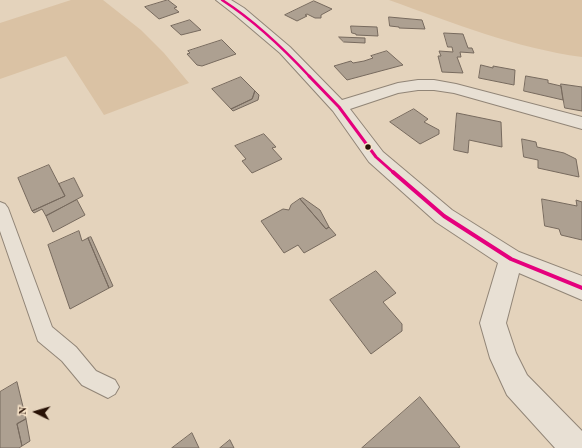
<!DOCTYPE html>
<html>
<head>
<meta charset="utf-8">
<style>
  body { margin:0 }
  #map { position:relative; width:582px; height:448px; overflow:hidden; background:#e4d3bc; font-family:"Old Standard TT",serif }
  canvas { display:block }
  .north { position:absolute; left:16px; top:392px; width:40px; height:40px; -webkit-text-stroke:3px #f8e4c9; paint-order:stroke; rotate:275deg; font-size:11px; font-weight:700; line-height:16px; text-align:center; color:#281206 }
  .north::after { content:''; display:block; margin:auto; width:14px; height:18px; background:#281206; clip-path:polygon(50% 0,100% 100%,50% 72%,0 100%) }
</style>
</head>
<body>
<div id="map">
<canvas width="582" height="448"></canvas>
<div class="north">N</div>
</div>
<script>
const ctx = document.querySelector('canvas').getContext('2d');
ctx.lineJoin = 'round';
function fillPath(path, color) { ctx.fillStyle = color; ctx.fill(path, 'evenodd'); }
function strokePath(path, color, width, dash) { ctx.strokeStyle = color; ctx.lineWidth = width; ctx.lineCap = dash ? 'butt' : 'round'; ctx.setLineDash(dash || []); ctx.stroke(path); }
fillPath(new Path2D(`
  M71 0H103L141 30 164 53 189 83 104 115 66 56 0 79V23Z
  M389 0H582V57C515 48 453 23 389 0Z`), '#dac2a4');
const building = new Path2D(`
  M168 0 177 7 174 8 179 12 159 19 145 7Z
  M314 1 332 9 321 15V18H315L307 14 305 15 307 16 297 21 285 15Z
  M389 17 422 20 425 29 399 28V27L390 26Z
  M190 20 201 30 181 35 171 26Z
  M351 26 377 27 378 36 356 35V34L352 33Z
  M444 33 463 34 468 48H472L474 53 460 52 461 57H457L463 73 442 72 438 56H441L439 51 453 52 452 47H448Z
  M339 37 365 38V43L344 42Z
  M222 40 236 54 202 66 197 65 187 54 190 53 188 51Z
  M387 51 403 65 347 80 334 66 351 61 353 63 364 61 373 58 371 56Z
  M481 65 493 68V66L515 70 514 85 479 78Z
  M526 76 548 80V83L561 86 563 100 524 91Z
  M241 77 255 91 252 99 231 109 212 89Z
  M561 84 582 87V111L565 108Z
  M255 91 259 95 258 100 233 111 231 109 252 99Z
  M414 109 428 119 424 122 439 130V134L420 144 390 122Z
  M457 113 501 122 502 147 469 140 468 153 454 150Z
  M264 134 276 147 272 148 282 159 252 173 242 161 246 159 235 146Z
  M522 139 536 142 537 147 564 153 576 159 579 177 538 168V160L524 157Z
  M49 165 65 196 32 211 18 178Z
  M74 178 83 196 46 216 42 209 34 213 32 211 65 196 59 184Z
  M303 198 320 210 329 227 326 229 300 199Z
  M300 199 326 229 329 227 336 235 304 253 298 245 284 253 261 221 283 209 289 210 291 205Z
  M542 199 577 206 576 200 582 202V240L561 235 559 229 545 226Z
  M77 200 85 215 53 232 46 216Z
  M79 231 82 241 88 238 109 288 70 309 48 245Z
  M91 237 113 286 109 288 88 238Z
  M376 271 396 293 383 302 402 324V331L371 354 330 300Z
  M17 382 26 419 17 424 22 446 19 448H0V392Z
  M420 397 460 447 458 448H362Z
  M26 419 30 441 22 446 17 424Z
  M192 433 199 448H172Z
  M230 440 234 448H220Z`);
fillPath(building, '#ada091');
strokePath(building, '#776a5e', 1);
const service = new Path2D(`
  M0 202 5 204 8 208 52 327 76 347 96 371 115 380 119 387 115 394 108 398 82 385 62 361 38 341 0 231Z`);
const minor = new Path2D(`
  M216 0H231L244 8 290 47 342 100 398 83 418 80H434L456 84 582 117V129L454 93 434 90H418L398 93 350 109 383 152 452 210 519 252 582 276V300L519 273 506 323 516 353 527 375 582 431V448H555L507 395 490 358 480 323 498 263 436 222 369 162 333 111 280 53 234 14Z`);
strokePath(service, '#918577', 2);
strokePath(minor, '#918577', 2);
fillPath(service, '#e8e0d4');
fillPath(minor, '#e8e0d4');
strokePath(new Path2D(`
  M222 0C255 21 283 48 310 77`), '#e5007d', 2.5);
strokePath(new Path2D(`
  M309 76 339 107 376 157 394 173`), '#e5007d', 3);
strokePath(new Path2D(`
  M393 172 444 216 511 259 582 288`), '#e5007d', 4);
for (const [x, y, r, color] of [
  [368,147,3.5,"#281206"]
]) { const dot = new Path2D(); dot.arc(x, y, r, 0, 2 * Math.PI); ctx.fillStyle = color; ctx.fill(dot); strokePath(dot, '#f8e4c9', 1.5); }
</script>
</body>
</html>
